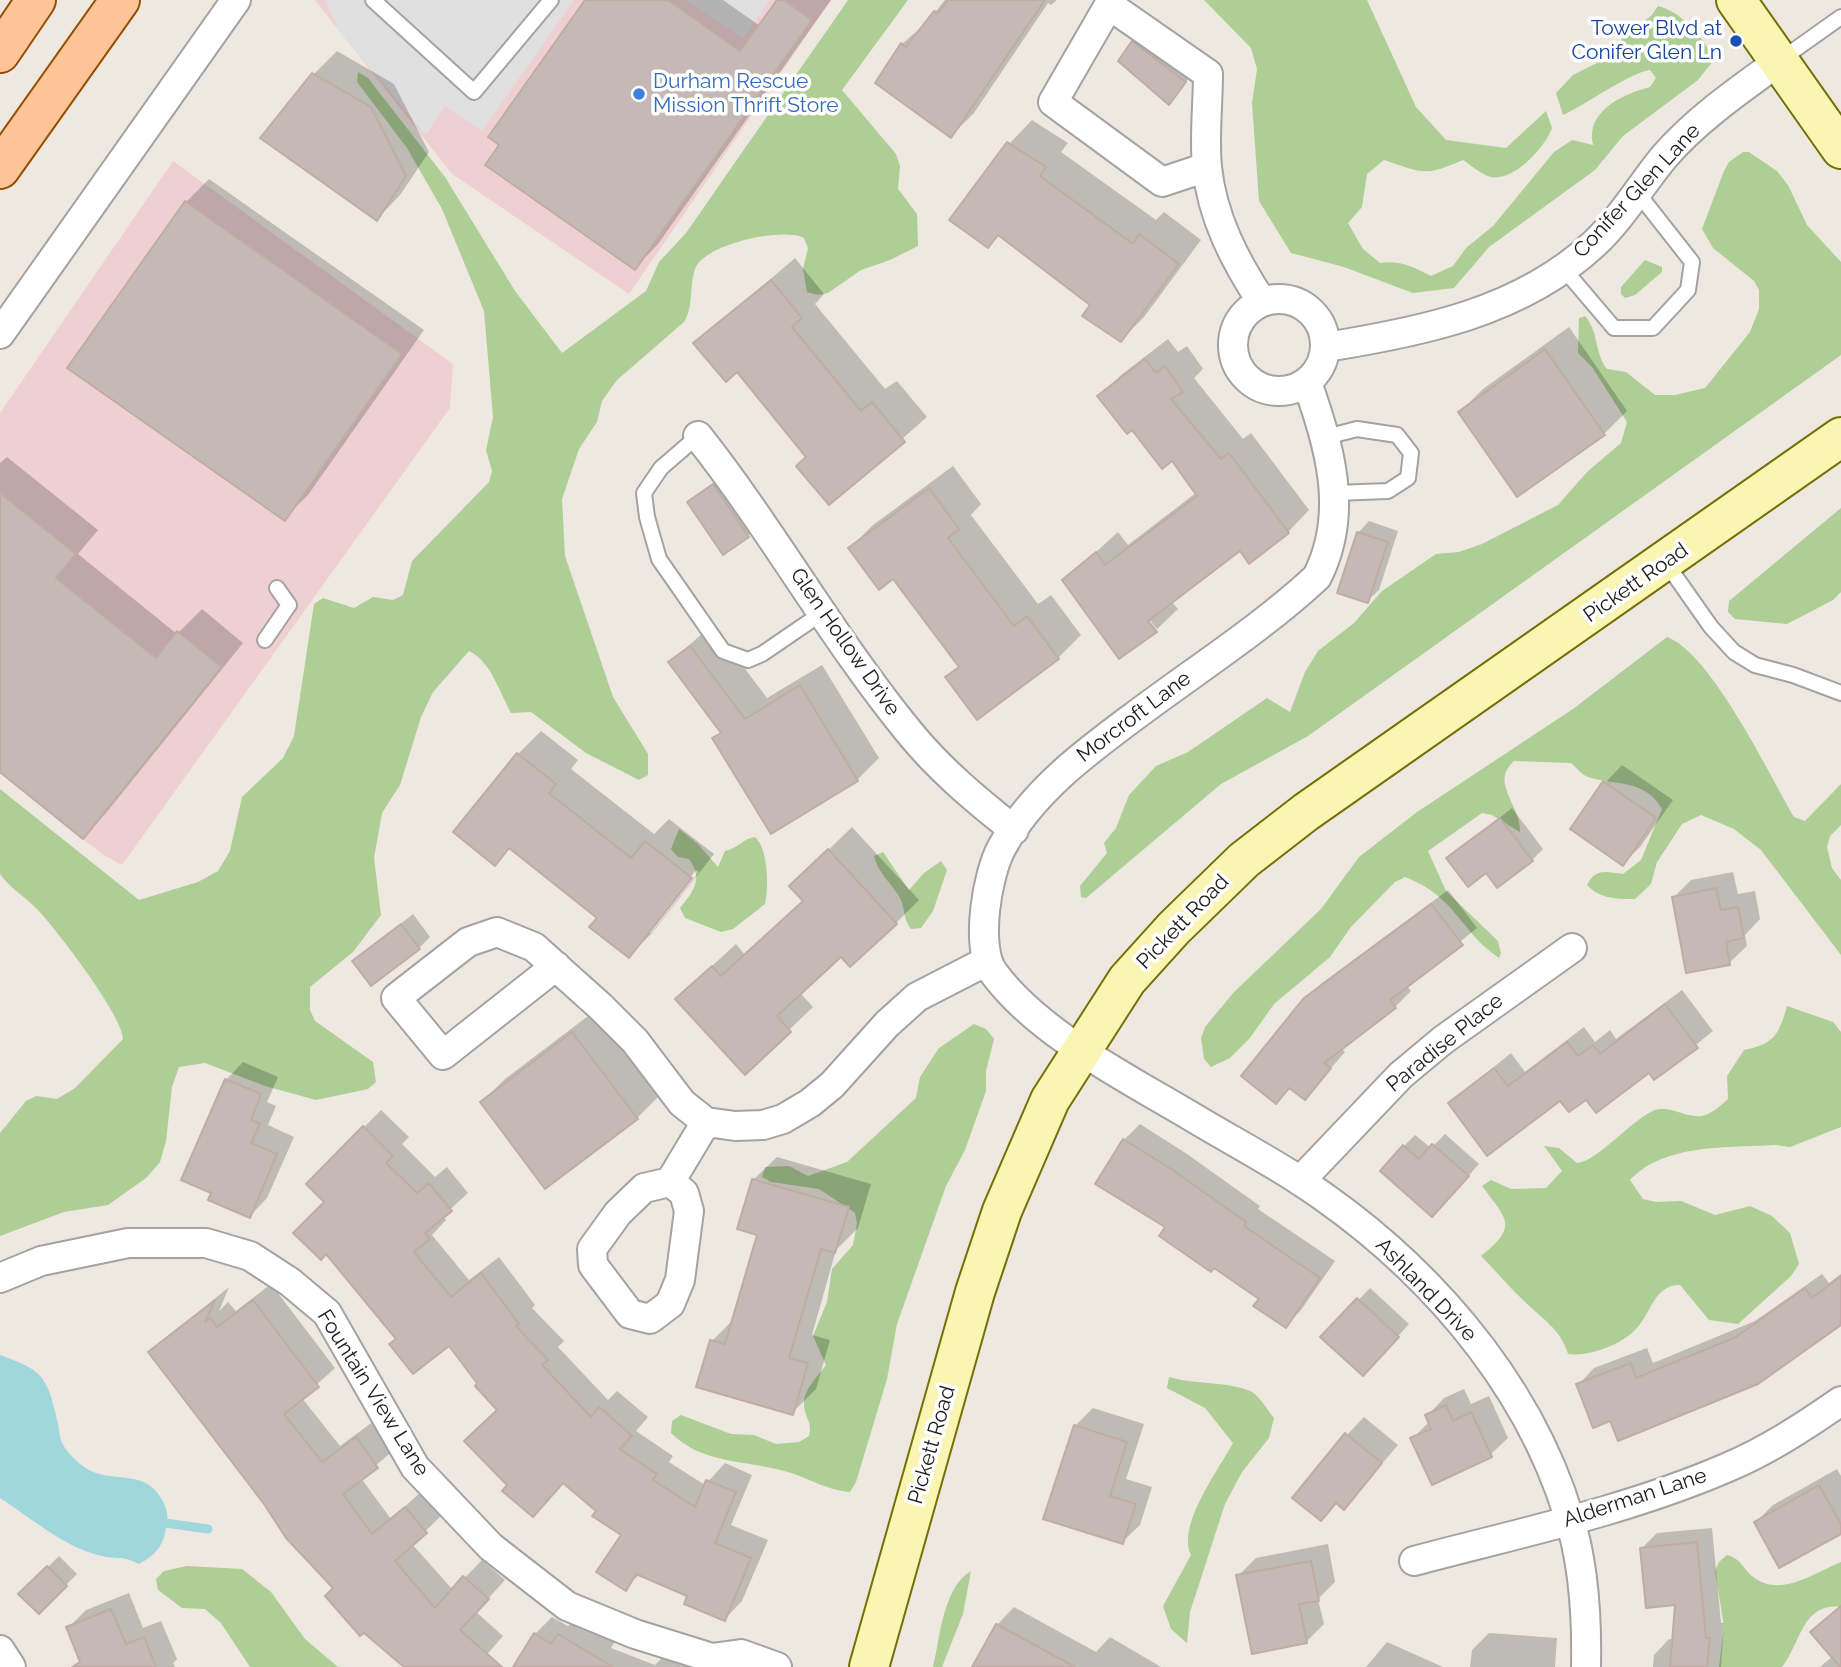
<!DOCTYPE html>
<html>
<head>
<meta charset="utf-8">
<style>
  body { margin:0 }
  canvas { display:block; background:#eee8e1 }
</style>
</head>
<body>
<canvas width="1841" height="1667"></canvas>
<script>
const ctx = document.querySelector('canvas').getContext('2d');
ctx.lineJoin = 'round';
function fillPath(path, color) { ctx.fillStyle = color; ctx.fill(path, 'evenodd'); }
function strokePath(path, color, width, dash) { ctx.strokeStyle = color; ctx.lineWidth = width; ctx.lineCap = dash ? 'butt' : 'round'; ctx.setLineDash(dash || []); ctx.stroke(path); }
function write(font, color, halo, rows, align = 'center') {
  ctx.font = font + ' Raleway,sans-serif'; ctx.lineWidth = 7; ctx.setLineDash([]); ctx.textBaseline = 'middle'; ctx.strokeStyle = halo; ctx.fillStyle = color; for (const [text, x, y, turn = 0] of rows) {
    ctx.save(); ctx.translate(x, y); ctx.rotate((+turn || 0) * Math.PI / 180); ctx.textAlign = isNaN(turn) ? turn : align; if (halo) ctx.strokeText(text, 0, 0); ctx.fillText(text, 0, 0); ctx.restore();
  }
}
fillPath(new Path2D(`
  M315 0H831L629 294 452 174Z
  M173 161 453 364 450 408 122 865 102 854 0 774V413Z`), '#efd0d2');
fillPath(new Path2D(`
  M848 0H908L842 90 896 154 900 166 898 189 917 214 918 246 890 260 861 270 828 293 818 295 807 292 803 269 808 248 804 238C783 227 704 244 695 269 689 287 694 306 684 322L617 380 602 401 597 422 579 449 562 499 565 556 613 697 648 754V775L639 780 586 753 531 712 511 713C500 693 490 660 469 651L433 692 421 717 400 785 382 813 374 858 381 915 353 952 310 987V1010L315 1021 373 1062 376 1082 368 1089 316 1100 265 1086 205 1063 179 1067 172 1087 166 1141 160 1162 146 1178 108 1205 64 1212 0 1236V1133L26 1101 36 1096 57 1099 75 1088 123 1039C123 1016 54 926 36 908 24 896 10 888 0 874V789L139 900 198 882 218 871 230 851 242 797 283 758 294 736 314 604 323 598 354 608 373 597 393 600 403 595 412 561 489 482 492 471 486 450 493 417 484 311 442 209 407 148 357 82 358 72 368 78 445 177 515 291 562 353 646 291 659 262 686 233Z
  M1204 0H1367L1416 107 1446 140 1506 148 1546 111 1552 128C1546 146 1514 182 1491 177 1482 175 1472 166 1463 160 1424 177 1423 173 1384 160L1367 174 1362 207 1348 223 1363 249 1380 263C1399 260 1414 267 1431 276L1453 266 1466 248 1493 226 1554 152 1572 140 1593 145C1585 112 1622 94 1650 87L1656 78 1650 70C1629 73 1587 104 1563 115L1556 93 1573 75 1601 61 1607 51 1652 15 1658 6C1680 11 1707 39 1713 61L1698 80 1623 136 1595 170 1489 247 1454 288 1413 293 1344 267 1291 253 1259 201 1252 103 1257 69 1251 48Z
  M1743 152H1749L1777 171 1788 185 1807 225 1841 262V355L1308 736 1221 784 1086 898 1081 897 1080 886 1107 853 1104 843 1116 828 1129 795 1156 766 1188 752 1267 698 1290 712 1305 672 1318 651 1354 623 1382 591 1436 554 1459 552 1482 544 1558 505 1587 472 1621 443 1627 422 1592 367 1578 353 1579 318 1585 316C1599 332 1594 352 1607 369L1626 372 1655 395H1675L1705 388 1750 332 1759 309V290L1754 281 1713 248 1702 229 1724 171 1729 162Z
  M1645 260 1662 267V272L1635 295 1625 298 1621 294V287Z
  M1841 508V592L1833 600 1787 624 1735 619 1728 612 1729 601Z
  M1667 637C1711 653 1769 774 1794 817L1805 821 1841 784V825L1830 836 1827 847 1832 868 1841 880V955L1761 850 1734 829 1701 815 1682 824 1657 862 1651 884 1635 899C1616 899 1600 899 1587 885 1596 868 1606 872 1623 874L1641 860 1662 809C1644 778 1615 786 1588 777 1582 775 1576 767 1571 763L1514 761C1489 783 1522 806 1520 832L1492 815 1482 813 1428 851 1446 891 1498 941 1501 953 1499 958C1459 931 1457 897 1405 877L1395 882 1351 927 1330 957 1274 1004 1250 1038 1230 1058 1211 1067 1204 1059 1201 1038 1205 1027 1234 992 1321 909 1359 857 1417 812 1573 709Z
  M679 829 698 844 718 867 725 851C737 849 744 838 755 837 768 848 769 887 765 904L733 929 721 932 685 918 680 908C693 892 704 879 689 859L678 857 671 849Z
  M883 852 909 890 924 873 941 861 947 870 933 911 921 928 911 929C903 919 905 909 900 898 892 883 878 874 874 856Z
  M1787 1006 1833 1022 1841 1032V1127L1790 1147 1775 1145C1729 1148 1665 1143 1630 1180L1643 1199 1656 1202 1681 1201 1715 1215 1750 1206 1772 1216 1790 1233 1799 1264 1791 1276 1738 1324 1709 1320 1680 1285C1653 1285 1651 1315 1635 1330 1620 1345 1589 1357 1568 1354 1561 1329 1541 1318 1523 1300 1508 1286 1495 1270 1481 1256 1519 1226 1507 1220 1482 1186L1491 1180 1511 1189 1546 1188 1562 1171 1544 1146 1559 1148 1577 1163C1598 1161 1629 1122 1653 1111 1668 1104 1685 1118 1701 1116 1711 1115 1721 1105 1728 1099L1727 1076 1744 1050C1774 1044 1779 1035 1787 1006Z
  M974 1024 986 1029 994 1039 986 1071V1091L965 1150 946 1186 897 1324 887 1379 856 1482 850 1492C828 1491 809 1478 788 1472 748 1460 703 1465 671 1433L672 1421 681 1415 731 1434 754 1435 776 1444 799 1442 809 1436C813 1422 804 1417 804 1404 803 1390 819 1375 826 1365L813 1336 827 1302 832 1269 853 1245 857 1224 855 1213 819 1189 771 1182 762 1177 765 1167 789 1166 808 1176 847 1162 916 1098 920 1077 939 1048Z
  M1169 1377C1195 1385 1230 1381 1252 1392 1260 1397 1268 1411 1274 1418L1269 1438 1242 1472 1225 1504 1190 1612 1187 1643 1171 1629 1163 1606 1191 1555C1177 1525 1218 1471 1233 1443L1205 1408 1167 1388Z
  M1727 1555C1741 1559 1742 1567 1752 1576 1779 1599 1814 1573 1841 1562V1607C1802 1602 1800 1645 1782 1667H1719L1724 1626 1715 1571 1719 1562Z
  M187 1566 242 1569 271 1592 305 1639 338 1667H250L221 1623 205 1609 182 1608 158 1590 156 1579 164 1571Z
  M971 1571 963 1614 942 1667H933C940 1638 943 1587 971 1571Z`), '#adce95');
fillPath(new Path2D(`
  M325 0H574L482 131 445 106 426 135 339 31Z
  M687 0H770L743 38Z`), '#e0e0e0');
fillPath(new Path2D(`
  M0 1355C45 1371 47 1377 58 1423 59 1431 60 1442 65 1448 74 1460 85 1470 99 1474 123 1480 146 1473 161 1498 167 1508 169 1516 166 1528 163 1547 155 1555 139 1564 122 1555 118 1560 102 1556 65 1548 31 1518 0 1498Z`), '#a0d7dd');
fillPath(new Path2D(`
  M587 0H723L760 26 779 0H831L658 244 635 268Z
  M945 0H1057L1051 5 1048 3 974 113 951 136 878 82 902 44 927 22Z
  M1145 31 1196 70 1169 102 1134 43Z
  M337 51 394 84 429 152 400 195 377 219 263 137 314 74Z
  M1032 120 1068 143 1061 152 1156 220 1164 212 1201 240 1144 317 1121 340 1093 305 999 235 988 246 1009 144Z
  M209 179 424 330 308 495 284 518 70 367 186 202Z
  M795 258 824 294 815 304 885 389 897 381 927 417 829 503 808 456 737 370 696 343Z
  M1569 327 1627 411 1604 434 1460 412 1483 389Z
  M1168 339 1178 352 1187 346 1203 369 1194 378 1243 439 1251 433 1309 510 1288 532 1240 548 1171 601 1178 609 1157 629 1144 613 1141 615 1153 630H1157L1120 656 1064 581 1118 532 1128 545 1197 492 1172 459 1099 397 1121 375Z
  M7 457 98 530 78 554 177 634 202 609 243 643 106 813 83 836 0 770V463Z
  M953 466 981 504 971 515 1038 604 1051 595 1081 635 1058 658 948 678 960 666 893 577 850 548 873 525Z
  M725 474 759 524 748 536 689 502Z
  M1369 521 1398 531 1379 590 1367 601 1358 533Z
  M712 625 767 698 822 665 879 758 857 780 715 738 722 731 670 662Z
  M541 731 578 760 571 769 654 834 669 819 714 854 652 933 629 956 600 918 511 847 495 863 518 754ZM696 870 699 872 651 933H646Z
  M1622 765 1673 800 1640 847 1623 864 1605 783Z
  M1512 808 1543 849 1532 860 1486 871 1448 858Z
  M852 827 919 900 896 923 841 955 800 993 813 1007 745 1072 701 976 736 944 745 955 805 900 815 863Z
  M1733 872 1738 894 1755 891 1760 919 1745 935 1747 946 1729 963 1674 897 1691 880Z
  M1448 890 1477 928 1406 985 1411 991 1395 1007 1340 1048 1345 1052 1305 1098 1291 1087 1276 1102 1305 999 1322 983Z
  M413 914 430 937 419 948 354 961Z
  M1682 990 1713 1031 1655 1078 1649 1071 1586 1097 1450 1103 1511 1053 1525 1072 1584 1027 1595 1042 1610 1030 1616 1039Z
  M596 1010 660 1095 637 1118 482 1102 505 1079Z
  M243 1062 278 1077 267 1102 276 1106 268 1125 294 1137 267 1198 250 1216 226 1080Z
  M381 1110 409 1137 402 1144 435 1177 447 1167 468 1193 443 1216 446 1220 432 1235 469 1280 499 1257 535 1305 532 1308 564 1341 558 1347 608 1400 617 1391 648 1417 636 1431 673 1456 669 1462 705 1485 725 1463 752 1475 731 1525 768 1540 742 1601 725 1619 690 1595 640 1574 625 1588 623 1534 564 1481 510 1485 499 1410 480 1383 449 1344 398 1338 327 1202 309 1184Z
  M1140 1124 1187 1154 1260 1206 1258 1209 1335 1261 1301 1310 1286 1326 1261 1298 1168 1227 1124 1140Z
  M1445 1134 1479 1164 1444 1203 1404 1146 1415 1135 1431 1148Z
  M777 1157 871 1184 858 1228 836 1250 812 1335 830 1340 816 1389 792 1413 712 1341 734 1319 759 1234 753 1180Z
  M1822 1274 1829 1283 1841 1274V1323L1611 1419 1578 1385 1594 1368 1647 1348 1653 1363 1755 1321Z
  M271 1284 335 1368 302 1398 340 1446 374 1421 394 1450 361 1478 391 1519 423 1490 443 1514 412 1544 453 1590 482 1560 505 1580 476 1612 503 1636 476 1667H406L335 1588 150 1352 229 1287 219 1311 228 1302 236 1311Z
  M1370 1288 1409 1324 1374 1363 1323 1337Z
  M1464 1389 1471 1404 1489 1396 1508 1438 1490 1455 1412 1439 1429 1422 1427 1416 1444 1398Z
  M1093 1408 1144 1424 1126 1479 1152 1487 1140 1525 1122 1542 1075 1426Z
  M1364 1417 1398 1445 1344 1508 1337 1502 1321 1519 1347 1435Z
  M1837 1469 1841 1476V1532L1756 1522 1773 1505Z
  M1712 1528 1721 1623H1724L1721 1667H1653L1654 1655 1669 1639 1674 1640 1677 1603 1642 1548 1657 1533Z
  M1328 1544 1335 1582 1318 1599 1324 1624 1306 1642 1238 1576 1256 1558Z
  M59 1556 77 1574 39 1612 21 1594Z
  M129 1593 143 1628 161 1621 177 1659 173 1663 175 1667H84L68 1628 86 1610Z
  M1841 1605V1667H1820L1833 1656 1813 1632Z
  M1014 1607 1096 1652 1110 1637 1161 1667H974L997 1625Z
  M552 1617 568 1626 577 1617 615 1641 611 1648 655 1665 663 1657 688 1667H515L535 1634Z
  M1489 1633 1557 1638 1555 1667H1470L1472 1650Z
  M1387 1642 1443 1667H1366Z`), '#0003');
strokePath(new Path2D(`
  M158 1522 208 1529`), '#a0d7dd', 9);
const building = new Path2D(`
  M585 0H668L740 51 777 0H784L812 20 635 270 485 165 499 145 488 137Z
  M948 0H1045L951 138 875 83 901 43 906 47 934 11 938 13Z
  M1132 41 1186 82 1169 105 1118 61Z
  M312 73 371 107 406 176 377 221 260 138Z
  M1007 142 1046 167 1040 176 1133 244 1139 234 1179 264 1121 342 1082 316 1090 305 998 235 988 248 949 220Z
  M185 201 402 354 285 521 67 368Z
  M771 280 802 318 792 327 861 411 872 402 905 442 829 505 796 466 806 457 737 372 726 382 693 343Z
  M1545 349 1605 435 1517 497 1458 412Z
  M1145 359 1156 373 1165 366 1183 392 1171 399 1221 459 1229 453 1289 533 1249 564 1240 551 1148 621 1157 632 1119 659 1062 580 1096 552 1105 565 1197 496 1172 461 1162 469 1132 430 1127 434 1097 396Z
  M713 484 749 537 723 555 687 502Z
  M929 488 959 529 948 538 1014 626 1027 616 1059 659 977 720 945 677 959 667 893 579 879 590 848 548Z
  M0 493 76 554 56 578 156 658 177 631 222 667 83 839 0 772Z
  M1357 532 1388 542 1368 603 1337 593Z
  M690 646 745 719 800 685 858 781 771 834 712 738 721 733 668 662Z
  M517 753 556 784 549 793 631 858 645 841 692 878 629 958 589 927 597 918 509 848 495 866 453 832Z
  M1603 781 1656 818 1623 866 1570 829Z
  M1500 818 1533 861 1497 888 1486 873 1468 887 1446 858Z
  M828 849 897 924 850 967 841 957 777 1016 791 1032 745 1075 675 999 712 966 721 976 803 901 789 886Z
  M1716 888 1721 910 1738 907 1744 938 1726 942 1730 965 1686 973 1672 897Z
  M1431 904 1463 945 1390 1000 1396 1008 1324 1063 1331 1068 1305 1100 1289 1088 1276 1104 1241 1076 1304 998Z
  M401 924 420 949 371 986 352 961Z
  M1665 1004 1698 1048 1654 1080 1649 1073 1596 1113 1586 1100 1569 1112 1560 1101 1487 1156 1448 1103 1494 1068 1508 1086 1567 1042 1578 1056 1593 1045 1600 1054Z
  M572 1032 638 1119 545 1189 480 1102Z
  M225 1079 261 1094 251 1120 260 1124 251 1143 277 1154 250 1218 208 1200 211 1193 181 1180Z
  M363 1126 393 1156 386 1163 417 1193 429 1183 452 1211 425 1233 430 1239 414 1252 451 1297 481 1273 519 1324 516 1326 548 1360 542 1365 591 1417 599 1407 632 1436 620 1449 657 1474 653 1480 695 1507 706 1480 736 1492 715 1543 751 1558 725 1621 684 1604 687 1596 636 1574 626 1591 596 1572 621 1535 592 1516 596 1511 563 1483 533 1517 502 1491 507 1485 464 1441 497 1410 475 1386 477 1383 449 1346 413 1374 389 1344 396 1339 326 1254 321 1260 293 1233 324 1202 306 1184Z
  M1123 1139 1171 1169 1246 1222 1244 1226 1320 1278 1286 1328 1253 1306 1259 1299 1214 1268 1211 1272 1159 1236 1165 1227 1095 1184Z
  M1432 1144 1469 1176 1432 1217 1380 1171 1403 1145 1419 1159Z
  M752 1179 849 1207 835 1253 821 1249 789 1358 808 1363 793 1415 696 1387 710 1340 725 1344 757 1235 737 1229Z
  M1841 1276V1325L1758 1384 1618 1441 1610 1421 1593 1428 1576 1384 1631 1363 1636 1378 1736 1337 1805 1288 1812 1298Z
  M1357 1298 1399 1337 1363 1376 1320 1337Z
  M215 1300 205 1322 210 1318 217 1327 253 1300 319 1387 284 1414 322 1462 356 1437 378 1468 343 1494 372 1534 405 1507 427 1533 395 1561 435 1608 463 1576 489 1599 460 1630 502 1667H404L364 1633 360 1636 325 1596 333 1588 286 1538 264 1504 148 1352Z
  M1446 1405 1453 1421 1471 1412 1492 1457 1432 1485 1410 1438 1431 1429 1425 1415Z
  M1074 1425 1127 1442 1110 1496 1136 1504 1123 1544 1043 1519Z
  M1345 1433 1382 1463 1344 1510 1336 1503 1321 1521 1292 1498Z
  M1819 1485 1841 1524V1534L1779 1568 1754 1522Z
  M1697 1542 1706 1638H1710L1707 1667H1670L1675 1605 1646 1608 1640 1548Z
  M1311 1561 1319 1601 1299 1604 1307 1643 1252 1654 1236 1575Z
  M47 1566 67 1586 39 1614 18 1594Z
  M1841 1606V1667H1840L1810 1632Z
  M111 1609 126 1644 144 1637 156 1667H72L80 1662 66 1627Z
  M996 1624 1075 1667H972Z
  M534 1633 551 1644 558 1634 613 1667H513Z`);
fillPath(building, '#c5b9b5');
strokePath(building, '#bfaca4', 2);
const lane = new Path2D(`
  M373 0 474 92 551 0
  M1779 61 1841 17
  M1563 268 1614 328H1653L1688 290 1692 262 1637 192
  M698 436 661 468 644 493 647 517 659 559 723 651 748 660 762 654 822 613
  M1326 437 1357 429 1397 435 1411 453 1408 478 1388 491 1335 493
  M1666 563 1711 627 1734 652 1755 665 1793 675 1841 693
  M265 640 289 605 277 588`);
const street = new Path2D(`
  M1207 167 1162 182 1053 102 1109 5 1208 74C1208 104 1204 137 1207 167 1212 217 1235 261 1262 302
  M1233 345a46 46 0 1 1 92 0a46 46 0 1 1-92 0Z
  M0 334 236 0
  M1326 347C1421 332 1521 312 1594 244 1621 219 1641 185 1664 157 1696 120 1739 90 1778 62
  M1307 382C1329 446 1350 512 1317 577 1262 628 1196 670 1136 715 1086 752 1033 791 1002 847 987 874 975 946 993 972 1038 1034 1129 1079 1194 1118 1229 1139 1265 1158 1299 1180 1420 1259 1526 1376 1569 1517 1584 1564 1587 1618 1586 1667
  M698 436C773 531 832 638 909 732 939 769 976 800 1014 830
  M556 966 443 1055 396 998 468 942 497 932 534 947 601 1007 635 1041 682 1103 706 1122 735 1126 763 1125 783 1119 810 1103 832 1085 887 1024 917 997 987 961
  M1300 1181 1401 1075 1443 1040 1572 948
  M670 1182 684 1193 689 1211 680 1280 670 1304 650 1319 630 1314 593 1265 592 1249 618 1213 644 1188 670 1182 706 1122
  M0 1278 41 1261 128 1243H206L250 1256 290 1282 327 1313 415 1467 491 1547 567 1606 635 1634 712 1658 741 1654 777 1667
  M1414 1561C1519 1533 1626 1511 1726 1468 1767 1451 1805 1426 1841 1401
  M0 1650 11 1667`);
const secondary = new Path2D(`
  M1736 0 1841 149
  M869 1667 975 1292 1002 1211 1050 1100 1127 980 1174 928 1244 860 1306 812 1841 437`);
const primary = new Path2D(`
  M0 53 36 0
  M0 169 120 0`);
strokePath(lane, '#a3a3a3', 18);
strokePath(street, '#a3a3a3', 32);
strokePath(secondary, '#737103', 42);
strokePath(primary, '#945000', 42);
strokePath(lane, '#fff', 14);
strokePath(street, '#fff', 28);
strokePath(secondary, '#faf5b3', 38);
strokePath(primary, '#fdc497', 38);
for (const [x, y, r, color] of [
  [1736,41,7,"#1a4fb4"],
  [639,94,7,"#3f7fe0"]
]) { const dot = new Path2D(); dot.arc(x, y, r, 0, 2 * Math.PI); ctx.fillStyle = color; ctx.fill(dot); strokePath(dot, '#fff', 2.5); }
write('21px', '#164399', '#fff', [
  ["Tower Blvd at",1722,29],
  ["Conifer Glen Ln",1722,53]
], 'right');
write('21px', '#366cbe', '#fff', [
  ["Durham Rescue",653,82],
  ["Mission Thrift Store",653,106]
], 'left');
write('21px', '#1c1c1c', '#fff', [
  ["Conifer Glen Lane",1637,191,-47],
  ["Pickett Road",1636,583,-35],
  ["Glen Hollow Drive",845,642,55],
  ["Morcroft Lane",1134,717,-37],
  ["Pickett Road",1183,922,-46],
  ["Paradise Place",1445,1043,-39],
  ["Ashland Drive",1426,1290,46],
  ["Fountain View Lane",373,1393,58],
  ["Pickett Road",932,1445,-74],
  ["Alderman Lane",1635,1498,-18]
]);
</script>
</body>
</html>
